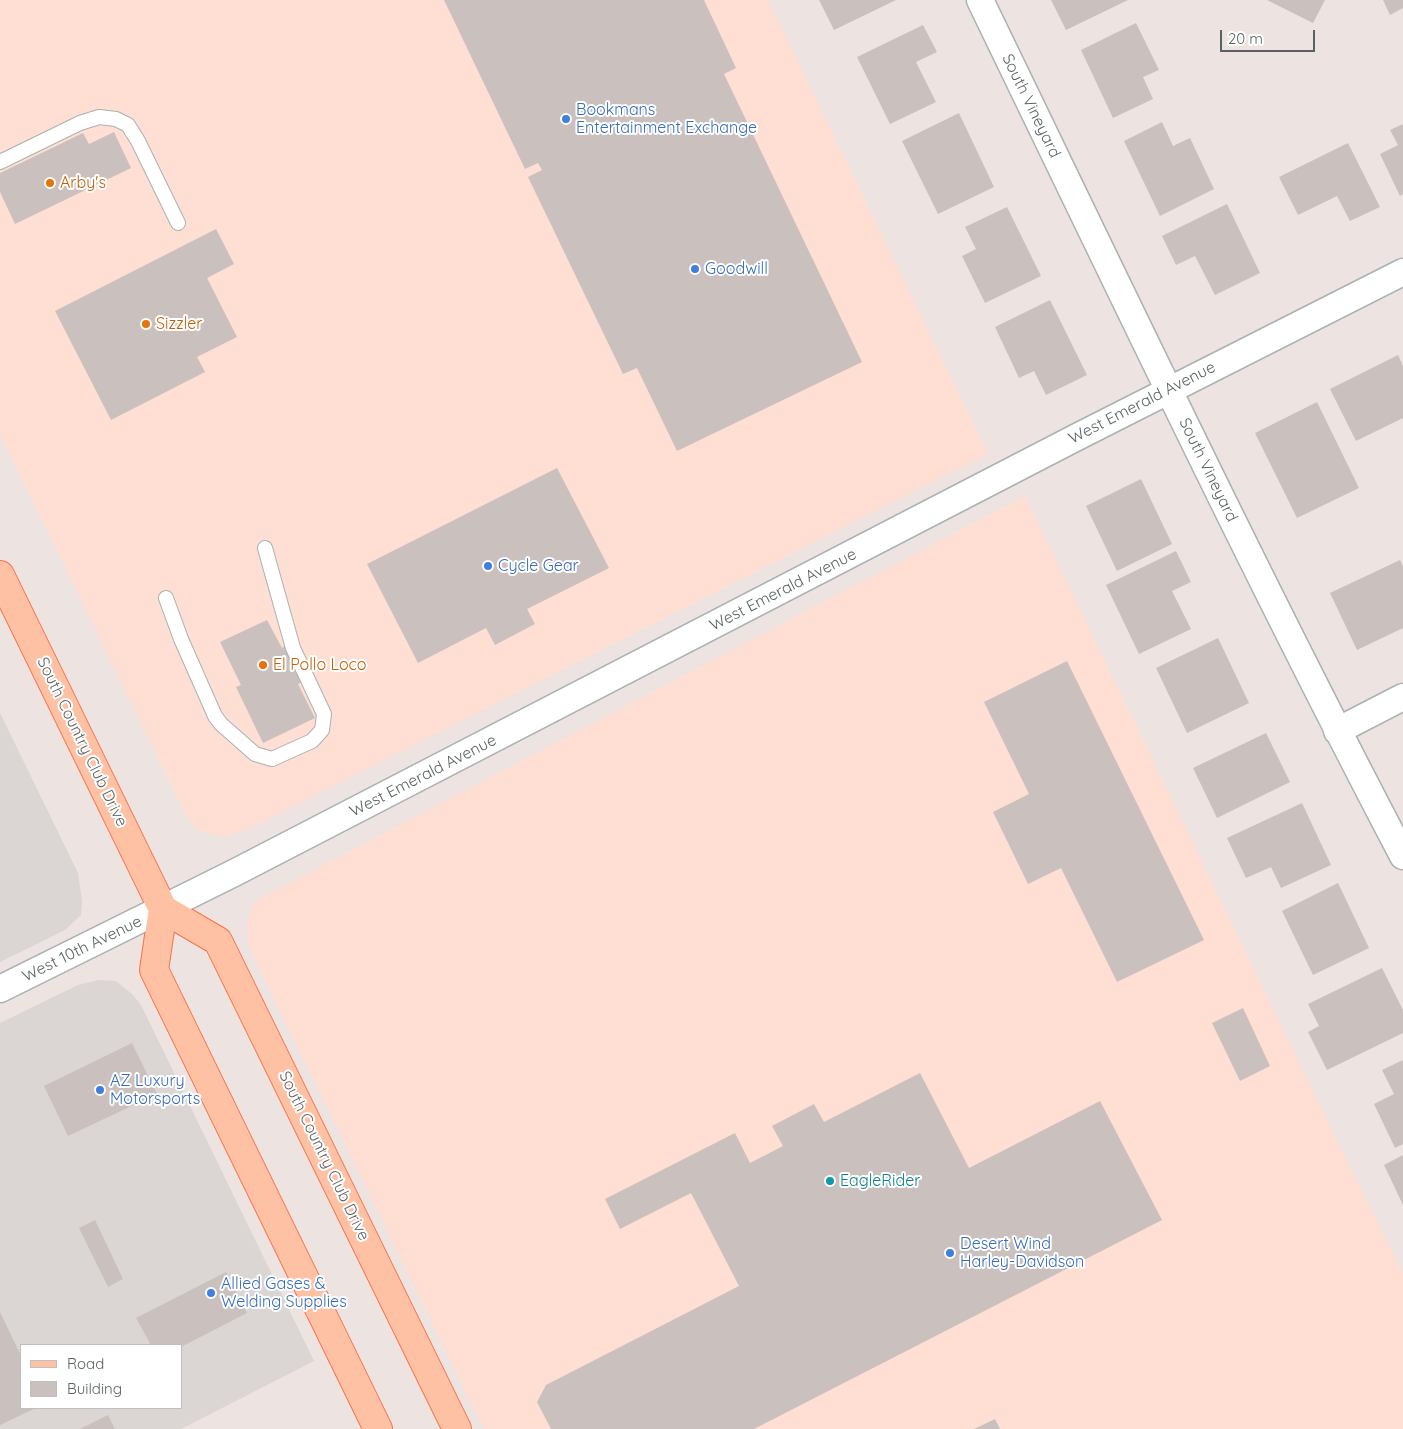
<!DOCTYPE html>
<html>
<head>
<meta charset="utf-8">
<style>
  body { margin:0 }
  #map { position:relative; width:1403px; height:1429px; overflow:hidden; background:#ede3e0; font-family:Quicksand,sans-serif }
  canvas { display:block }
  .legend { position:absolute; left:20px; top:1344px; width:162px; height:65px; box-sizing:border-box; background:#fff; border:1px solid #bdc0c0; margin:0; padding:6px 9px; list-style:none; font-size:15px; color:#596262 }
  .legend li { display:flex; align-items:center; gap:10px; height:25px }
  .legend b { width:25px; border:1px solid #bdc0c0 }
  .scale { position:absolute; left:1220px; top:30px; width:95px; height:22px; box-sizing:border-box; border:2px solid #596262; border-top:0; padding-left:6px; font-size:15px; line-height:18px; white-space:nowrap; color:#596262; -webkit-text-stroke:4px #fff; paint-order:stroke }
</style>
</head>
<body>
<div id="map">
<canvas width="1403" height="1429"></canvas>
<ul class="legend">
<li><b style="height:6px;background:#ffc1a3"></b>Road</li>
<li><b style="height:14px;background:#cac1bf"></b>Building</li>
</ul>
<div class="scale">20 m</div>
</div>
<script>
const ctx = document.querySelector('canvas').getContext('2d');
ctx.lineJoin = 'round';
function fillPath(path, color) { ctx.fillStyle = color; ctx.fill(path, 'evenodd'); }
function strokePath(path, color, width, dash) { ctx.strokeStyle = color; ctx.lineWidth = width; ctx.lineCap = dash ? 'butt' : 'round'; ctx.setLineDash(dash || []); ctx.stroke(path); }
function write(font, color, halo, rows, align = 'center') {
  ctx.font = font + ' Quicksand,sans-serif'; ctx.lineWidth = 4; ctx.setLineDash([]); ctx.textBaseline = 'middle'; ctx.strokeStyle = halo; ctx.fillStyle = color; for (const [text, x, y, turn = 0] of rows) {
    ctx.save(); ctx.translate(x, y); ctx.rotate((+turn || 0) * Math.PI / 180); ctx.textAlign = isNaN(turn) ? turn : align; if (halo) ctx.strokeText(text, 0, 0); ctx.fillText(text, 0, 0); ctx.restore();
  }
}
fillPath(new Path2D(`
  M0 0H768L988 454 250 828 227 836H217L199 831 187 817 0 434Z
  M1025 496 1338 1143 1403 1273V1429H484L255 960 247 941V928L251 908 259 899Z`), '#ffded3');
fillPath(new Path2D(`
  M0 713 78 873 82 901 81 915 65 930 0 962Z
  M99 980 116 981 132 994 141 1005 314 1361 181 1429H0V1023L78 985ZM21 1345H181V1408H21Z`), '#dbd5d3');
fillPath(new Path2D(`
  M444 0H704L736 68 724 74 862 362 677 451 637 368 623 374 528 177 542 170 538 163 525 169Z
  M819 0H896L834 30Z
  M1051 0H1128L1066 30Z
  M1267 0H1325L1313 23Z
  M1383 0H1403V8L1390 15Z
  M1136 23 1159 70 1143 77 1153 99 1113 118 1081 50Z
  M923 25 937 52 916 62 936 102 890 124 857 57Z
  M959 113 994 187 938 214 902 141Z
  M1162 122 1173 146 1190 138 1214 189 1160 216 1124 141Z
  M1403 124V194L1400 196 1380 154 1398 145 1390 130Z
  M114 132 131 168 15 224 0 192V173L83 133 89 144Z
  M1348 143 1380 207 1350 221 1337 196 1298 215 1279 177Z
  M1227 204 1260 273 1215 295 1195 256 1176 265 1162 236Z
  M1007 207 1041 276 985 303 962 256 976 249 965 227Z
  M216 229 234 264 207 278 237 337 197 357 205 372 111 420 55 311Z
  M1050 300 1087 375 1046 395 1034 371 1019 378 995 327Z
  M1398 355 1403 366V418L1356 441 1330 389Z
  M1317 402 1359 488 1297 518 1255 433Z
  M557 468 609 568 527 609 535 624 495 645 486 628 418 663 367 564Z
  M1141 479 1172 544 1117 571 1086 506Z
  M1176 551 1191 582 1172 591 1191 629 1139 654 1106 585Z
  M1400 560 1403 566V628L1357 650 1330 593Z
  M267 620 282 648 285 646 302 682 298 684 315 718 263 743 236 687 241 685 220 642Z
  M1218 638 1249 703 1187 733 1156 668Z
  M1067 661 1204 940 1117 982 1061 868 1028 884 993 812 1029 794 984 702Z
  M1266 733 1290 782 1217 818 1193 768Z
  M1302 803 1331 865 1281 888 1271 867 1246 878 1227 838Z
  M1338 883 1369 948 1313 975 1282 911Z
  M1382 968 1403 1010V1033L1327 1070 1308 1032 1319 1026 1308 1004Z
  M1243 1008 1270 1066 1240 1081 1212 1023Z
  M132 1043 157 1094 68 1136 44 1086Z
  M1403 1060V1144L1395 1148 1374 1104 1394 1094 1382 1070Z
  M920 1073 969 1168 1100 1101 1162 1220 754 1429H551L537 1402 546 1385 739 1286 691 1193 620 1229 605 1199 735 1133 750 1163 783 1146 772 1126 814 1104 824 1122Z
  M1403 1155V1205L1384 1165Z
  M95 1220 123 1279 108 1287 79 1228Z
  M226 1272 247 1313 181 1347V1345H151L136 1318Z
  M0 1312 21 1356V1408H36L0 1425Z
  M108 1415 115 1429H80Z
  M995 1419 1000 1429H974Z`), '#cac1bf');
const lane = new Path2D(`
  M0 162 80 123 99 117 116 119 128 125 138 141 178 223
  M166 598 181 639 215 716 221 724 255 754 272 759 312 741 322 730 324 714 293 648 265 548`);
const street = new Path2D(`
  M980 0C1119 287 1255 574 1403 856
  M1337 731 1403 697
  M0 989 234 873 1077 437 1403 272`);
const primary = new Path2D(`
  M0 575 163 909 218 941 457 1429
  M163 909 154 970 378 1429`);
strokePath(lane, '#aab1b2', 16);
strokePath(street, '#aab1b2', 29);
strokePath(primary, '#fa714b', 30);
strokePath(lane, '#fff', 14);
strokePath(street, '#fff', 26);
strokePath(primary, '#ffc1a3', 28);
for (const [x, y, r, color] of [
  [566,119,5,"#3f7fe0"],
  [50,183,5,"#e8710a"],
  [695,269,5,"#3f7fe0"],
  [146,324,5,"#e8710a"],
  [488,566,5,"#3f7fe0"],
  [263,665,5,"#e8710a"],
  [100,1090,5,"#3f7fe0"],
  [830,1181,5,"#0f9aa8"],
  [950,1253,5,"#3f7fe0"],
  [211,1293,5,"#3f7fe0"]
]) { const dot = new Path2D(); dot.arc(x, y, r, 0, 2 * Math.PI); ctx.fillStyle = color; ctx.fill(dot); strokePath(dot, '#fff', 2); }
write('16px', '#596262', '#fff', [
  ["South Vineyard",1031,106,64],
  ["West Emerald Avenue",1142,403,-27],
  ["South Vineyard",1208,470,64],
  ["West Emerald Avenue",783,590,-27],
  ["South Country Club Drive",82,742,64],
  ["West Emerald Avenue",423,776,-27],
  ["West 10th Avenue",82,949,-26],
  ["South Country Club Drive",324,1156,64]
]);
write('16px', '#366cbe', '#fff', [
  ["Bookmans",576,110],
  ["Entertainment Exchange",576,128],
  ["Goodwill",705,269],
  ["Cycle Gear",498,566],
  ["AZ Luxury",110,1081],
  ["Motorsports",110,1099],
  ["Desert Wind",960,1244],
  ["Harley-Davidson",960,1262],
  ["Allied Gases &",221,1284],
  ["Welding Supplies",221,1302]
], 'left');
write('16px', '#c56008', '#fff', [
  ["Arby's",60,183],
  ["Sizzler",156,324],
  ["El Pollo Loco",273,665]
], 'left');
write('16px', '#0d838f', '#fff', [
  ["EagleRider",840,1181]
], 'left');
</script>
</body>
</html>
